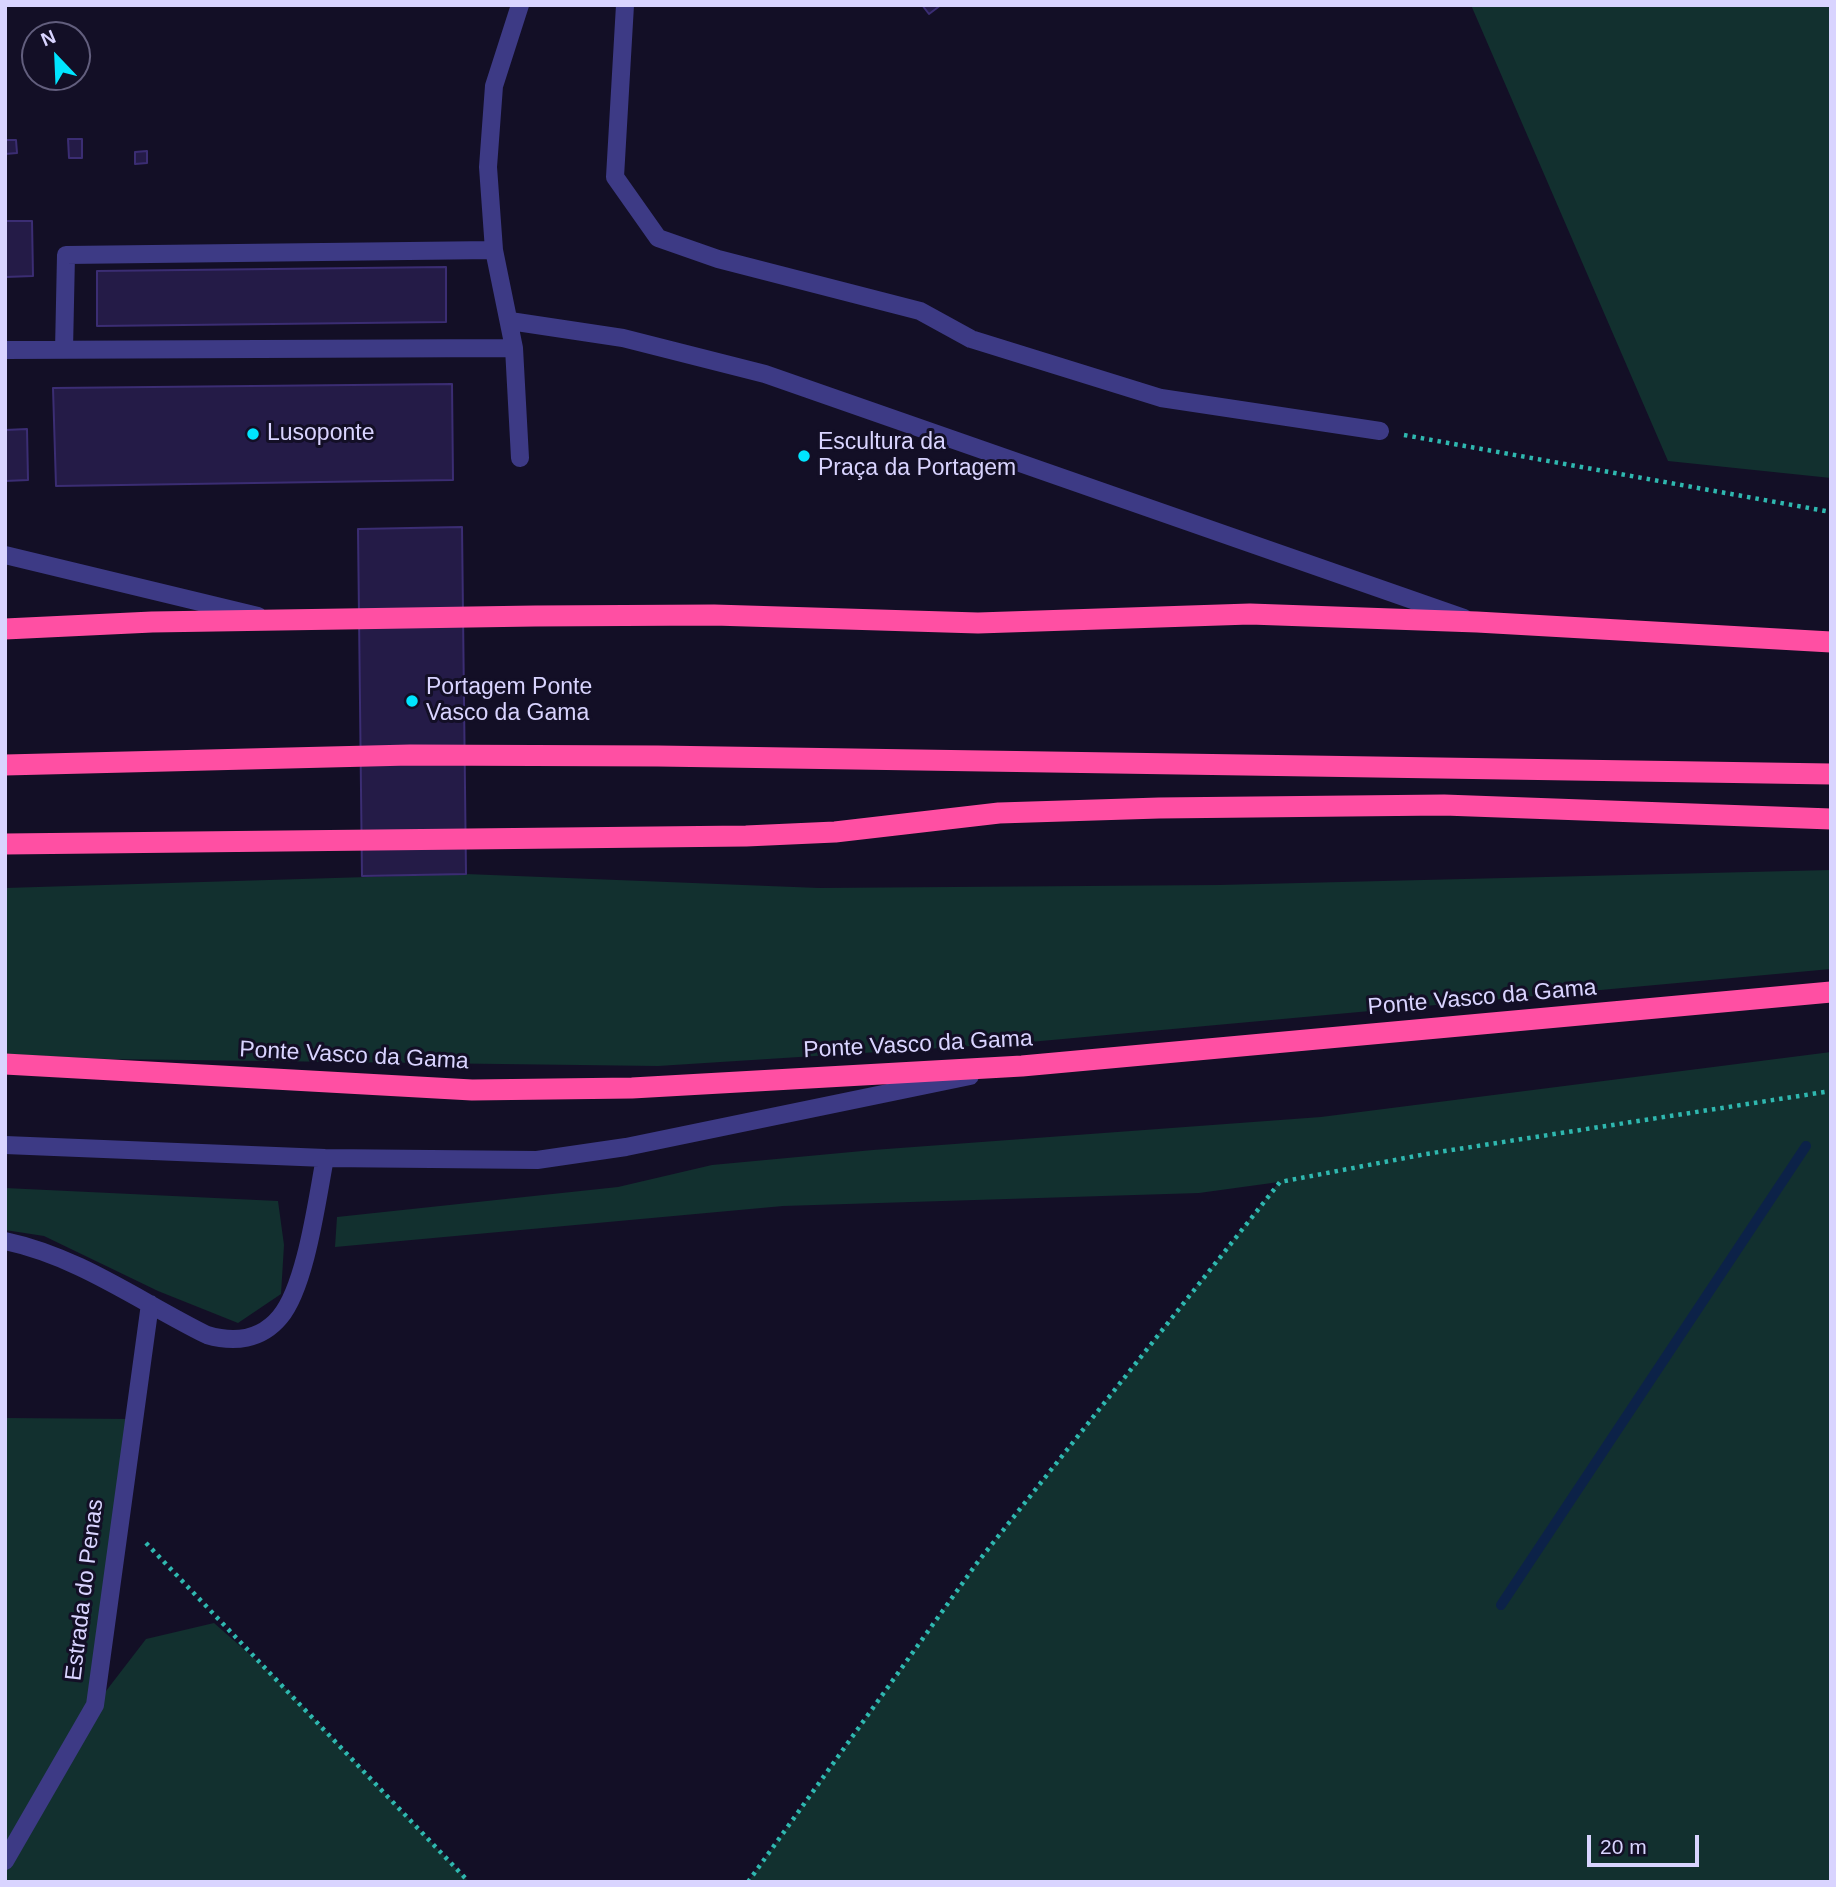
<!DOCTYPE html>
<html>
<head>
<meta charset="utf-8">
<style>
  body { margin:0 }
  #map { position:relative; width:1836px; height:1887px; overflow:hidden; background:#130f26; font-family:Arial,sans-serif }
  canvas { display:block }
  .frame { position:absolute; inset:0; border:7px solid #d9d4ff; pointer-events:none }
  .north { position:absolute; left:21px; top:21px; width:70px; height:70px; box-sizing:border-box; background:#130f26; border:2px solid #625e7d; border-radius:50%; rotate:337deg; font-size:19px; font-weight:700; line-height:28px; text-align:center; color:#d9d4ff }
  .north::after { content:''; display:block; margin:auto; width:24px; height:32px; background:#00e5ff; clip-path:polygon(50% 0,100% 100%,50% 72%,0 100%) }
  .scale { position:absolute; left:1587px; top:1835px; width:112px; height:32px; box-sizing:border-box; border:4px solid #d9d4ff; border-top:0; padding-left:9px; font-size:21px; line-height:24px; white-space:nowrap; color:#d9d4ff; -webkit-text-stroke:5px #130f26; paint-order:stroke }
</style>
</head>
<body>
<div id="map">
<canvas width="1836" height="1887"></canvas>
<div class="frame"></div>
<div class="north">N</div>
<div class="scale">20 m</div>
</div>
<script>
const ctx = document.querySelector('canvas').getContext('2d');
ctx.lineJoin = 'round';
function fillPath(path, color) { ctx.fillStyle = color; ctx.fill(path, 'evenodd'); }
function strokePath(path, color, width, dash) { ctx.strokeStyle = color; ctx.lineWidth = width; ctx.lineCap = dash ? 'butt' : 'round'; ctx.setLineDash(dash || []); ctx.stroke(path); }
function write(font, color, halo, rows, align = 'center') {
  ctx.font = font + ' Arial,sans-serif'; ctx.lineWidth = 6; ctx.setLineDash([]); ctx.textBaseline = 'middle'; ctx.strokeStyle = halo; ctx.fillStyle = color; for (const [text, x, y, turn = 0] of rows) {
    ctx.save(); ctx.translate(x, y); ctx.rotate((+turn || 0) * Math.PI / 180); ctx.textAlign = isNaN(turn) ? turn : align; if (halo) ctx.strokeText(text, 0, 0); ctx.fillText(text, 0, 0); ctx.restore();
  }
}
fillPath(new Path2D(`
  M1471 5H1831V478L1668 461Z
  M1831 870V969L1019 1043 658 1066 108 1059 5 1054V888L466 874 819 888 1219 885Z
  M1831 1052V1882H748L977 1563 1279 1182 1199 1193 783 1206 335 1247 337 1217 618 1187 712 1165 873 1150 1321 1117Z
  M5 1188 278 1201 284 1245 281 1294 238 1323 158 1291 44 1236 5 1230Z
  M5 1418 132 1419 96 1704 146 1639 214 1623 272 1674 469 1882H5Z`), '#12302f');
strokePath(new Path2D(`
  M1501 1605 1806 1146`), '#0c2248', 10);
const building = new Path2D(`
  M922 5H941L929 14Z
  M68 139H82V158H69Z
  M5 140H16L17 153 5 154Z
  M147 151V163L135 164V152Z
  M5 221H32L33 276 5 277Z
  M446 267V322L97 326V271Z
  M452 384 453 480 56 486 53 388Z
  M27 429 28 480 5 481V430Z
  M462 527 466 874 362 876 358 529Z`);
fillPath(building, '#241b47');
strokePath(building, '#3b2d73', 2);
strokePath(new Path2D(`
  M1404 435 1831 512
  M146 1543 469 1882
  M748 1882 977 1563 1280 1182 1426 1154 1831 1091`), '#2fb8b0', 4.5, [3.5, 5]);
strokePath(new Path2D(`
  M625 5 615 177 658 238 718 259 920 311 971 339 1161 398 1380 431
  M510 321 623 338 765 374 1464 618
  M5 350 514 348
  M64 350 66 255 494 250
  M520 458 514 348 494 250 488 167 494 86 520 5
  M5 555 258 616
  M5 1145 325 1158 537 1160 626 1147 970 1076
  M5 1241C80 1257 140 1302 207 1335 234 1343 261 1340 280 1317 306 1286 317 1199 325 1158
  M5 1861 95 1705 150 1304`), '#3d3a85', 18);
strokePath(new Path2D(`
  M5 629 152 622 535 616 714 615 978 623 1250 614 1477 622 1831 642
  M5 765 410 755 658 756 1831 774
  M5 844 746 836 835 832 999 813 1159 808 1444 805 1831 819
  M5 1064 472 1090 632 1088 1022 1066 1831 992`), '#ff4fa3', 21);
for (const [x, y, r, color] of [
  [253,434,7,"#00e5ff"],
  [804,456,7,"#00e5ff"],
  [412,701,7,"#00e5ff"]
]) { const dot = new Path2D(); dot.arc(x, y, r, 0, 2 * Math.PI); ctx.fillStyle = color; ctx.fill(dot); strokePath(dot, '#130f26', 2.5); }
write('23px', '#d9d4ff', '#130f26', [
  ["Lusoponte",267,434],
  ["Escultura da",818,443],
  ["Praça da Portagem",818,469],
  ["Portagem Ponte",426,688],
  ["Vasco da Gama",426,714]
], 'left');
write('23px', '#d9d4ff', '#130f26', [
  ["Ponte Vasco da Gama",1482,998,-5],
  ["Ponte Vasco da Gama",918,1045,-3],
  ["Ponte Vasco da Gama",354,1056,3],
  ["Estrada do Penas",85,1590,-83]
]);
</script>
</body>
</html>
